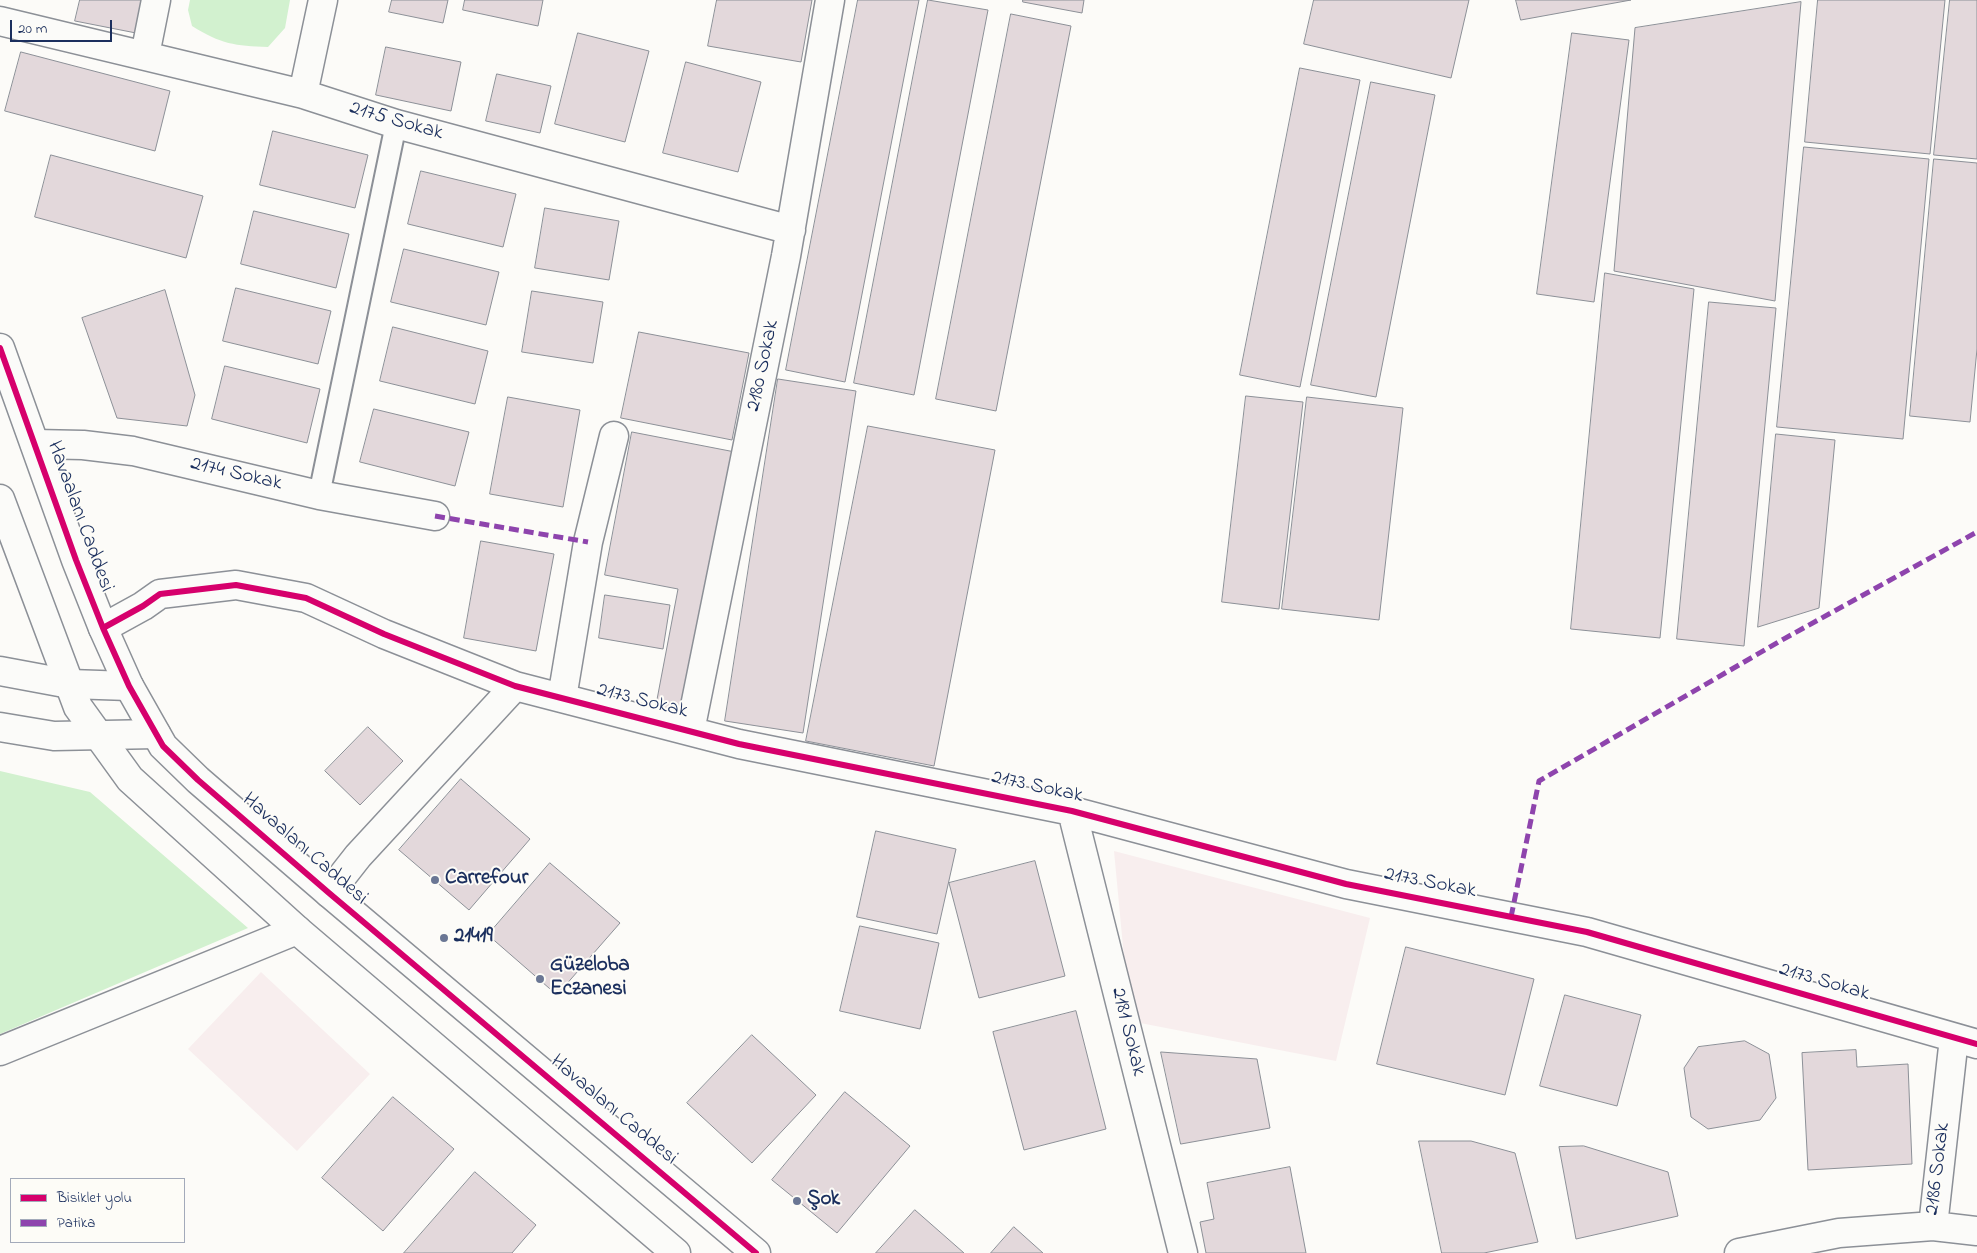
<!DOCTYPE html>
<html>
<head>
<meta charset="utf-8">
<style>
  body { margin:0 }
  #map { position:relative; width:1977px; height:1253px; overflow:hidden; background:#fcfbf8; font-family:"Indie Flower",sans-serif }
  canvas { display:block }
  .legend { position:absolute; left:10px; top:1178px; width:175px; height:65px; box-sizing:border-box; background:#fdfcf7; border:1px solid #a3aaba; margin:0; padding:6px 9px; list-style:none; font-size:15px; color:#1b2f5e }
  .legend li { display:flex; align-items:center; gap:10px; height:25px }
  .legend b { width:25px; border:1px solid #a3aaba }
  .scale { position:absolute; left:10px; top:20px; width:102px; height:22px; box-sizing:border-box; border:2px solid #1b2f5e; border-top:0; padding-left:6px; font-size:15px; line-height:18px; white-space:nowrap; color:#1b2f5e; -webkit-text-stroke:4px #fdfcf7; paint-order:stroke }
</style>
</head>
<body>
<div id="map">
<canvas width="1977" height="1253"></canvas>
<ul class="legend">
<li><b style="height:6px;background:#d6006c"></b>Bisiklet yolu</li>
<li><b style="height:6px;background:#8e44ad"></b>Patika</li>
</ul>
<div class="scale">20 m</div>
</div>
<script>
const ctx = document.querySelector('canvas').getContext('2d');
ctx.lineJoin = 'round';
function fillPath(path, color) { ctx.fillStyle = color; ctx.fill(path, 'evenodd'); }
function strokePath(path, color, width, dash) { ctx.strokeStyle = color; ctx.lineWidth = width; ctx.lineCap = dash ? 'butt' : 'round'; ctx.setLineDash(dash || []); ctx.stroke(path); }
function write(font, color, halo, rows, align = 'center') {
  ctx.font = font + ' "Indie Flower",sans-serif'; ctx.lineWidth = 4; ctx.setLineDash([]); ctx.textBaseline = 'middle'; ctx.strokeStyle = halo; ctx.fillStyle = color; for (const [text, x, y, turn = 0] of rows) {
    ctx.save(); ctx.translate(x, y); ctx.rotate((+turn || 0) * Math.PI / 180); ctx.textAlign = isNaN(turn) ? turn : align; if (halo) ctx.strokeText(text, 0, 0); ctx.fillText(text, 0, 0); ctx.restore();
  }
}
fillPath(new Path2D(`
  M1114 851 1370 918 1336 1061 1130 1021Z
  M261 972 370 1074 297 1151 188 1049Z`), '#f8eeee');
fillPath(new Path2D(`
  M190 0H290L285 28 268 47C235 46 221 44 192 26L188 10Z
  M0 771 90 792 248 928 0 1034Z`), '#d2f1cf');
const building = new Path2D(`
  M80 0H142L136 33 75 21Z
  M392 0H448L443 23 389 12Z
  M465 0H543L538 26 463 10Z
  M717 0H812L801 62 708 46Z
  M858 0H919L845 382 786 370Z
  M928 0 988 10 914 395 854 383Z
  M1023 0H1084L1082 13 1023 2Z
  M1314 0H1469L1451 78 1304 44Z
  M1516 0H1631L1521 20Z
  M1818 0H1945L1930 154 1805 142Z
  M1950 0H1977V159L1934 155Z
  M1801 2 1775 301 1614 271 1635 28Z
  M1011 14 1071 26 996 411 936 399Z
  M578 33 649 51 625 142 555 124Z
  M1572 33 1629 40 1594 302 1537 294Z
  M386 47 461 62 451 111 376 95Z
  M21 52 170 91 155 151 5 111Z
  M686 62 761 82 738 172 663 153Z
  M1300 68 1360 80 1300 387 1240 375Z
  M497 74 551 86 540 133 486 121Z
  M1371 82 1435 95 1376 397 1311 385Z
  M273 131 368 155 355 208 260 185Z
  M1804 147 1929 159 1903 439 1777 427Z
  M51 155 203 196 186 258 35 217Z
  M1934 159 1977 163V349L1970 422 1910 416Z
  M421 171 516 194 503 247 408 224Z
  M545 208 619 221 609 280 535 268Z
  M254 211 349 234 336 288 241 264Z
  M404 249 499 272 486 325 391 302Z
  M1605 273 1694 289 1660 638 1571 629Z
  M236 288 331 311 318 364 223 341Z
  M165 290 195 395 187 426 117 418 82 318Z
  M532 291 603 302 593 363 522 352Z
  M1709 302 1776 308 1744 646 1677 639Z
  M393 327 488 351 475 404 380 381Z
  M639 332 749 353 732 440 621 418Z
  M225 366 320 389 307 443 212 419Z
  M778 379 856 391 803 733 725 721Z
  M1246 396 1303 402 1279 609 1222 602Z
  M508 397 580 410 563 507 490 494Z
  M1307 397 1403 408 1379 620 1282 609Z
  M374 409 469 432 455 486 360 462Z
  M868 426 995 450 934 766 806 741Z
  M632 432 735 452 685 715 655 710 678 589 605 575Z
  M1776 434 1835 440 1819 608 1758 627Z
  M481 541 554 554 536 651 464 638Z
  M605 595 670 605 663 649 599 638Z
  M368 727 403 761 360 805 325 771Z
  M461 779 530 839 469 910 399 850Z
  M876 831 956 849 937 934 857 917Z
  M1035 861 1065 976 979 998 949 883Z
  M550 863 620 923 557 995 488 935Z
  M860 926 939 943 920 1029 840 1011Z
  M1406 947 1534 979 1505 1095 1377 1064Z
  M1565 995 1641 1015 1617 1106 1540 1086Z
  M1076 1011 1106 1129 1024 1150 993 1032Z
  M752 1035 816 1095 752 1163 687 1103Z
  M1745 1041 1769 1054 1776 1098 1760 1120 1708 1129 1691 1117 1684 1068 1698 1047Z
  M1856 1050 1857 1067 1908 1064 1912 1164 1808 1170 1802 1053Z
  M1161 1052 1257 1059 1270 1128 1181 1144Z
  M845 1092 910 1146 837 1233 772 1180Z
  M393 1097 454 1149 383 1231 322 1178Z
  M1419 1141H1471L1515 1153 1538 1242 1484 1253H1442Z
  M1584 1146 1668 1172 1678 1216 1576 1239 1559 1147Z
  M1290 1167 1306 1253H1206L1200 1222 1214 1219 1207 1183Z
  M475 1172 536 1225 512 1253H404Z
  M915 1210 964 1253H876Z
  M1014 1227 1043 1253H991Z`);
fillPath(building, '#e3d8db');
strokePath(building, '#8c9097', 1);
const service = new Path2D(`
  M319 495 396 124`);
const minor = new Path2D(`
  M0 21 303 94 396 124 791 230
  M145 55 156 0
  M303 94 323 0
  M35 444 83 445 133 451 319 495 435 516
  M103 628 143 606 160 594 236 585 306 598 384 634 515 686 739 744 1072 811 1346 884 1587 932 1977 1044
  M0 671 70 684 129 686
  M562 698 588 542 614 436
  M0 727 54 736 156 734
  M690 731 786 256 830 0
  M1072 811 1183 1253
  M329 893 358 856 515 686
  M0 1051 297 930
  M1933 1226 1977 1231
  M1739 1253 1839 1233 1933 1226 1954 1038`);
const tertiary = new Path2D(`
  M0 348 76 560 103 628 129 686 163 746 198 780 329 893 756 1253
  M0 499 78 707 130 779 297 930 676 1253`);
strokePath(service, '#8c9097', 24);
strokePath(minor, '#8c9097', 31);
strokePath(tertiary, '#8c9097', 31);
strokePath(service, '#fbfbf9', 20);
strokePath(minor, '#fbfbf9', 28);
strokePath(tertiary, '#fbfbf9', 28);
strokePath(new Path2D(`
  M435 516 588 542
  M1511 917 1539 781 1782 640 1977 532`), '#8e44ad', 5, [10, 5]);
strokePath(new Path2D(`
  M0 348 76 560 103 628 129 686 163 746 198 780 329 893 756 1253
  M103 628 143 606 160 594 236 585 306 598 384 634 515 686 739 744 1072 811 1346 884 1587 932 1977 1044`), '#d6006c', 6);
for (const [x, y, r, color] of [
  [435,880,5,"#6a7694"],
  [444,938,5,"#6a7694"],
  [540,979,5,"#6a7694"],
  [797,1201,5,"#6a7694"]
]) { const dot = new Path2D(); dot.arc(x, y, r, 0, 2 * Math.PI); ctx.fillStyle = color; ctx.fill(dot); strokePath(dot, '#fdfcf7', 2); }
write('21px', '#1b2f5e', '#fdfcf7', [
  ["2175 Sokak",396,122,16],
  ["2180 Sokak",764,366,-78],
  ["2174 Sokak",236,475,13],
  ["Havaalanı Caddesi",79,517,70],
  ["2173 Sokak",642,702,14],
  ["2173 Sokak",1037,788,12],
  ["Havaalanı Caddesi",304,850,41],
  ["2173 Sokak",1430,884,11],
  ["2173 Sokak",1824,983,16],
  ["2181 Sokak",1127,1032,76],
  ["Havaalanı Caddesi",613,1111,40],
  ["2186 Sokak",1939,1169,-83]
]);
write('bold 21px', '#1b2f5e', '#fdfcf7', [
  ["Carrefour",445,880],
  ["21419",454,938],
  ["Güzeloba",550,967],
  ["Eczanesi",550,991],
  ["Şok",807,1201]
], 'left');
</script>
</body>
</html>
